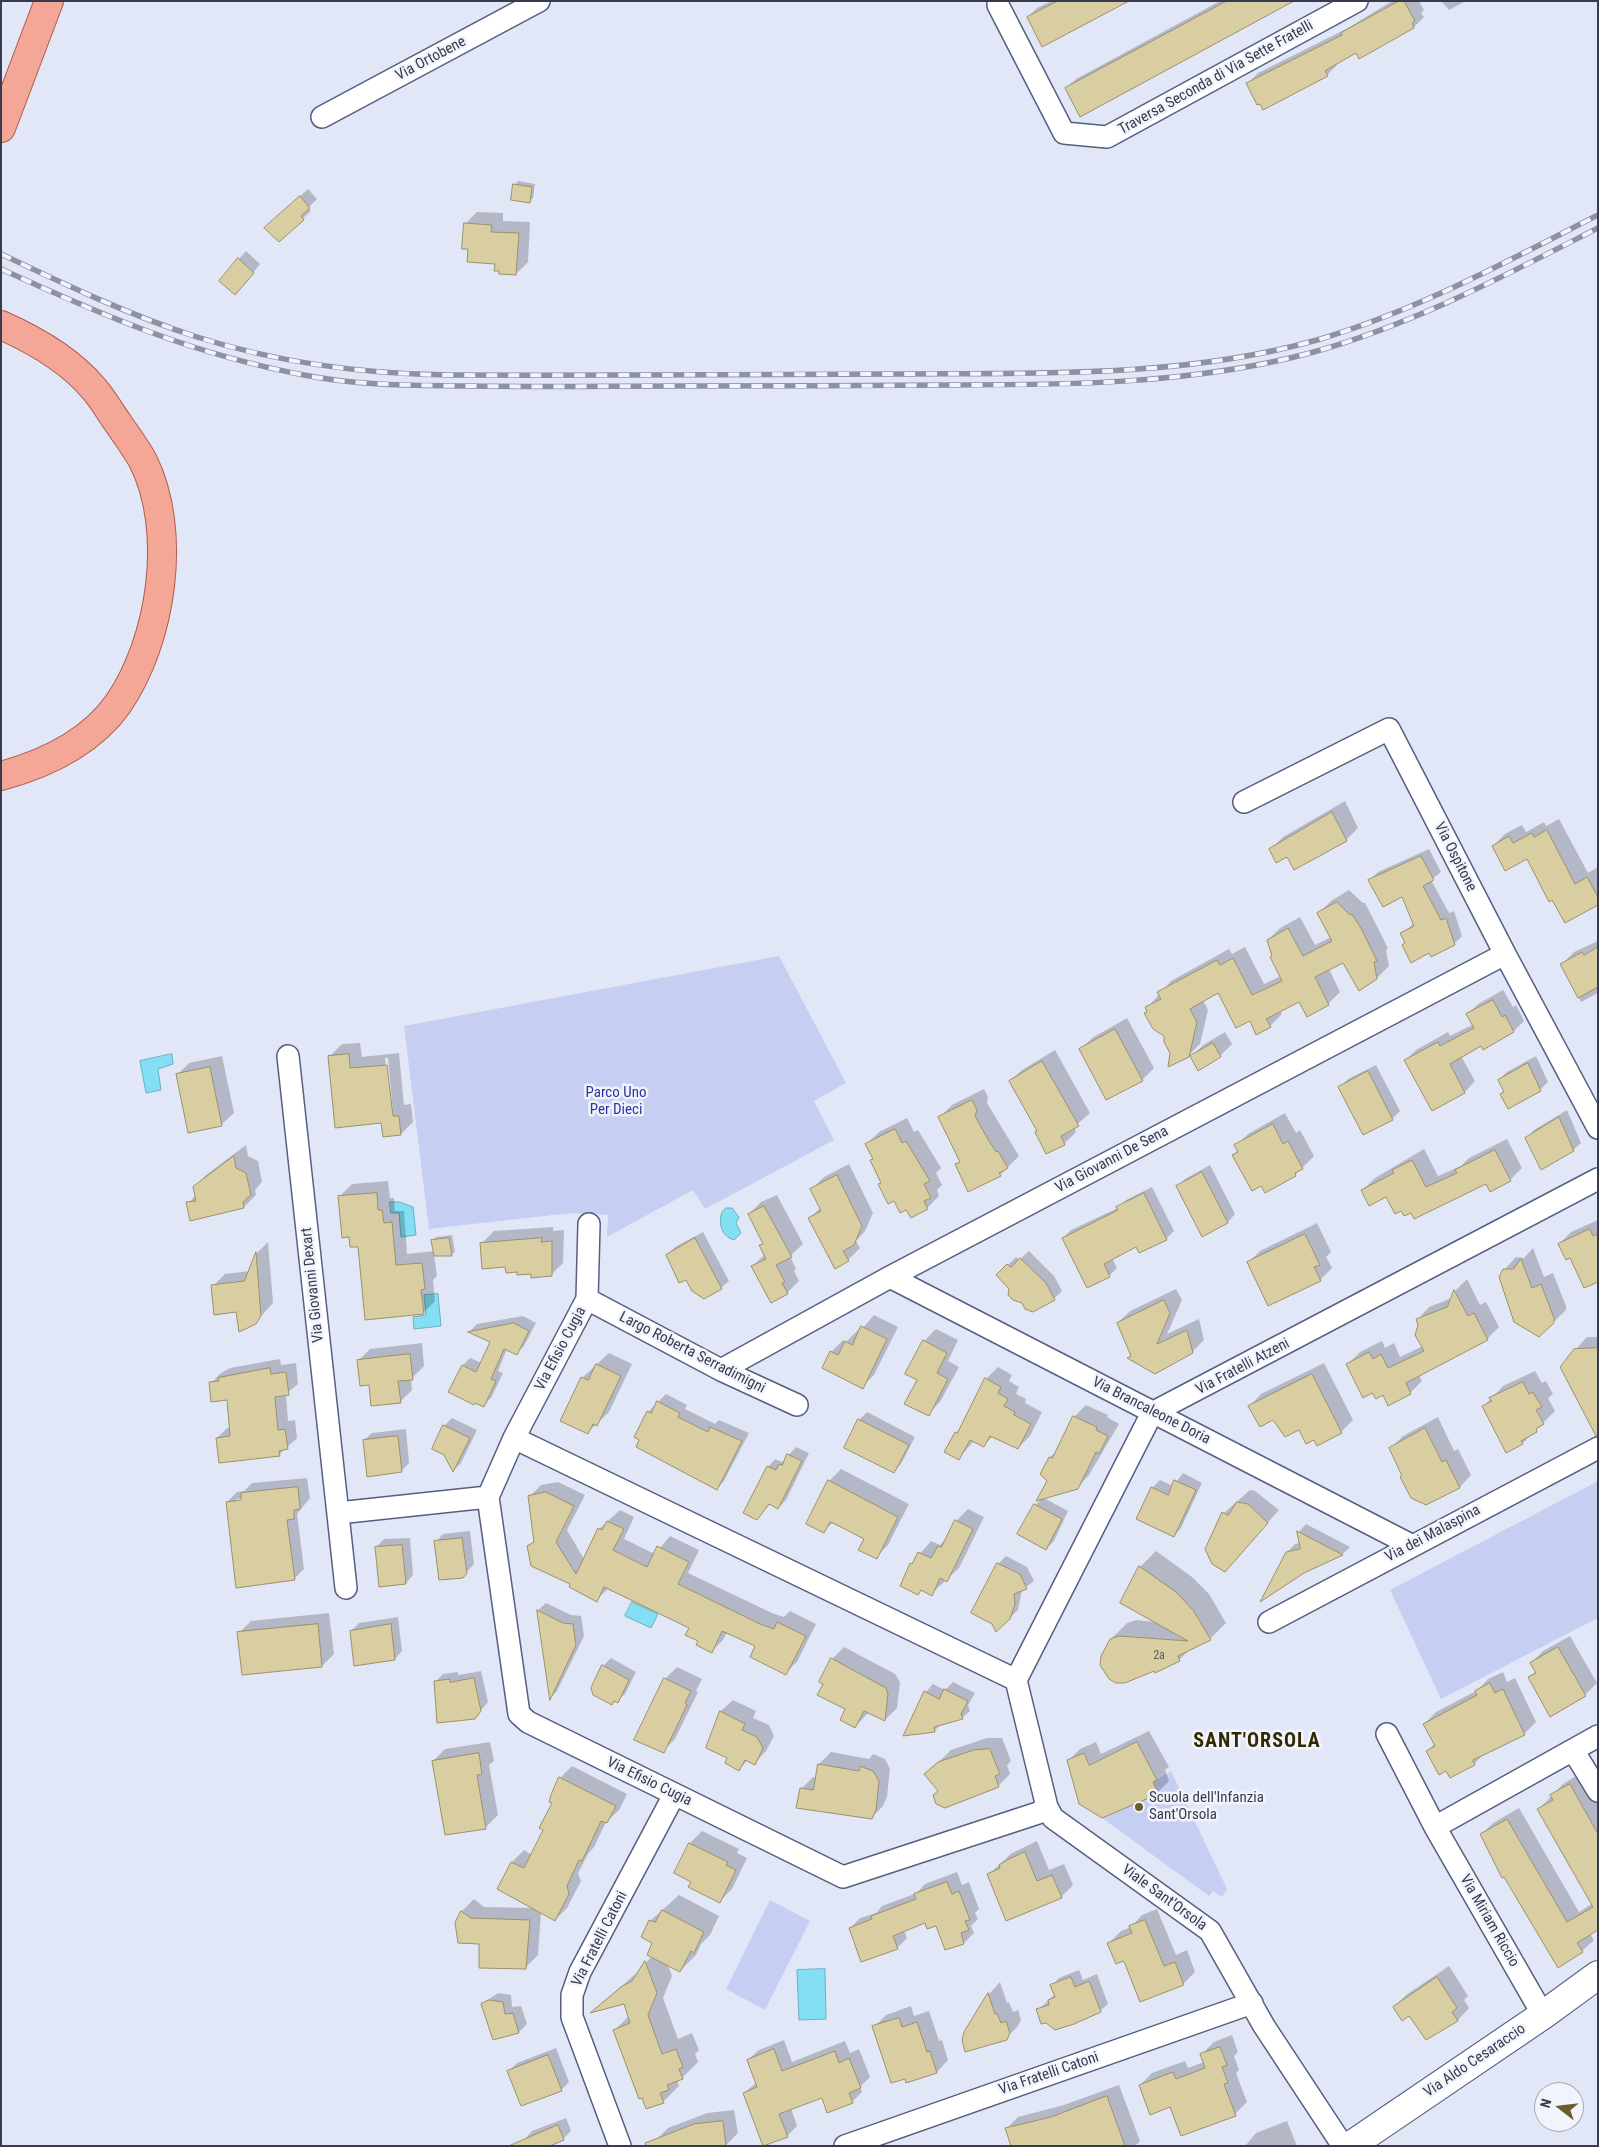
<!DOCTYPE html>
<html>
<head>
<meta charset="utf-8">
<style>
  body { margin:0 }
  #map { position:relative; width:1599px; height:2147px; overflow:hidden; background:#e2e7f8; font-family:"Roboto Condensed",sans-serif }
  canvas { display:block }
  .frame { position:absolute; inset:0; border:2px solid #373b4c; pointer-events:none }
  .north { position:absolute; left:1534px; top:2082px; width:50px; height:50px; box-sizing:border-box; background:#f2f4fd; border:1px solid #a7aab6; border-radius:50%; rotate:286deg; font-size:14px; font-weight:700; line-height:20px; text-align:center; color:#373b4c }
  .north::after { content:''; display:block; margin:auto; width:18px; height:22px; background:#6b5d2a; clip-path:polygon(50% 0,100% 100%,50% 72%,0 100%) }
</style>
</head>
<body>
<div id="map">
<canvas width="1599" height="2147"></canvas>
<div class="frame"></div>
<div class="north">N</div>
</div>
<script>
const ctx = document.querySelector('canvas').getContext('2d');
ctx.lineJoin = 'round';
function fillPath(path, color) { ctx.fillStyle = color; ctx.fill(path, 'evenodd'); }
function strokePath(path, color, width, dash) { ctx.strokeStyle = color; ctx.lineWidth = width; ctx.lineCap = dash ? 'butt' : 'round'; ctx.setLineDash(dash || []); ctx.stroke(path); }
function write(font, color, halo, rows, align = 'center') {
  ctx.font = font + ' "Roboto Condensed",sans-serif'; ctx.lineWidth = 5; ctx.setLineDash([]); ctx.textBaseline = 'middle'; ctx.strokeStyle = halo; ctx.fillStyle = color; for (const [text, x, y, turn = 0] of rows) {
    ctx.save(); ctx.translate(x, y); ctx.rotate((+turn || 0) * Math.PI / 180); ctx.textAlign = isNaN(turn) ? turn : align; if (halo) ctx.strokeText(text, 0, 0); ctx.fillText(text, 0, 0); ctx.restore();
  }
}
fillPath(new Path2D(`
  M779 956 846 1083 814 1101 834 1140 705 1209 693 1190 607 1237 608 1215 571 1213 429 1229 404 1026Z
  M1598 1481V1618L1441 1699 1390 1590Z
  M1171 1771 1227 1889 1222 1897 1213 1891 1209 1896 1102 1818 1158 1794 1153 1782Z
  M770 1900 810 1921 765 2010 726 1989Z`), '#c6cff2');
const water = new Path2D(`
  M172 1054 173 1064 158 1069 161 1090 146 1093 140 1061Z
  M390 1202H400L413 1207 416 1235 401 1237 399 1213H391Z
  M726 1208H732L739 1217 736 1223 741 1233 734 1240C721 1236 718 1223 722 1212Z
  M438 1294 441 1326 414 1329 413 1317 426 1315 424 1295Z
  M632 1602 658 1614 651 1628 625 1616Z
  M825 1969 826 2019 799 2020 797 1970Z`);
fillPath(water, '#83dff4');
strokePath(water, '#6caec2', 1);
fillPath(new Path2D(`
  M1051 1H1125L1028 17 1037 8Z
  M1220 1H1292L1066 88 1076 79Z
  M1392 1H1419L1424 10 1421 13 1424 17 1414 27 1360 57 1356 51 1336 63 1337 65 1327 75 1248 83 1258 73 1348 28Z
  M1441 1H1466L1449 10Z
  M518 181 535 184 533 198 529 202 515 185Z
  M308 189 317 199 308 208 311 211 279 241 274 220Z
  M477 212 503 213V221L530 222 528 262 516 274 469 248 465 224Z
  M246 251 260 264 243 286 239 259Z
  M1345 801 1358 828 1346 840 1294 868 1288 855 1271 849 1283 837Z
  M1559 819 1588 873 1598 867V904L1527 858 1493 846 1505 834 1522 825 1526 832 1544 822 1546 826Z
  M1429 849 1441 872 1431 880 1449 913 1454 911 1462 936 1454 944 1429 952 1406 942 1402 934 1414 923 1402 895 1370 880 1378 872Z
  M1349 890 1363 903H1365L1388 948 1386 950 1389 966 1377 978 1344 961 1329 969 1340 992 1328 1004 1299 1000 1280 1010 1282 1014 1270 1026 1219 991 1203 1000 1208 1010 1200 1044 1188 1056 1172 1053 1165 1035 1147 1008 1171 981 1229 949 1232 954 1245 947 1264 984 1281 976 1268 940 1280 928 1300 917 1315 945 1331 937 1319 913 1331 901Z
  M1598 941V993L1581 1002 1562 964 1574 952Z
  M1503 990 1513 1007 1516 1005 1524 1021 1514 1031 1484 1049 1482 1045 1461 1056 1475 1081 1465 1092 1433 1109 1406 1060 1416 1050 1448 1032 1450 1036 1474 1024 1468 1014 1478 1004Z
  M1127 1018 1154 1068 1142 1080 1107 1099 1080 1050 1092 1038Z
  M1225 1032 1232 1044 1220 1056 1191 1057 1203 1045Z
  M360 1043 362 1057 399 1053 404 1105 411 1104 413 1122 401 1134 382 1122 330 1056 342 1044ZM385 1058H388L393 1112H391Z
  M1055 1050 1090 1113 1074 1127 1076 1132 1064 1144 1038 1131 1010 1081 1022 1070Z
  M222 1056 234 1113 222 1124 189 1131 177 1075 189 1063Z
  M1536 1056 1548 1082 1540 1090 1502 1094 1505 1091 1499 1080 1507 1072Z
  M1376 1065 1400 1111 1392 1119 1340 1087 1348 1079Z
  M984 1089 988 1097 987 1103 1019 1156 1000 1175 957 1165 961 1161 940 1117 952 1105Z
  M1567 1110 1581 1143 1573 1150 1527 1138 1534 1130Z
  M1285 1113 1296 1133 1300 1130 1314 1156 1295 1175 1233 1155 1238 1150 1236 1146 1248 1134Z
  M907 1118 914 1132 918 1130 941 1168 936 1173 942 1185 937 1190 939 1196 927 1208H907L880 1184 882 1182 871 1160 874 1158 867 1144 879 1132Z
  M1507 1139 1522 1168 1510 1180 1487 1182 1412 1211 1387 1195 1363 1190 1375 1178 1424 1149 1438 1176 1461 1166 1469 1158Z
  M246 1145 248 1156 258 1161 262 1182 255 1190 256 1195 244 1207 191 1220 188 1203 196 1195 194 1188 206 1175Z
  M849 1164 873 1213 865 1231 856 1241 860 1248 848 1260 810 1218 821 1207 812 1189 824 1177Z
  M1210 1165 1235 1214 1228 1222 1202 1235 1177 1187 1185 1179Z
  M388 1181 390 1198H394L395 1211H404L407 1254 434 1251 433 1241 436 1237 452 1235 455 1252 451 1255H434L437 1276 433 1280 435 1301 423 1313 350 1236 340 1196 352 1184Z
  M1152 1187 1174 1231 1166 1239 1137 1245 1112 1258 1117 1268 1109 1276 1063 1238 1071 1230 1118 1208 1126 1200Z
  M777 1195 803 1244 790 1256 796 1269 794 1271 799 1281 787 1293 752 1267 764 1255 761 1246 764 1243 749 1214 761 1202Z
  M1598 1220V1280L1559 1244 1571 1232Z
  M1317 1223 1331 1252 1326 1257 1332 1268 1320 1280 1248 1263 1260 1251Z
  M553 1227V1231L564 1230 563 1263 551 1275 518 1271 482 1243 494 1231Z
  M703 1232 729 1281 721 1288 687 1278 667 1255 675 1247Z
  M268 1242 273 1303 255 1323 238 1311 213 1286 225 1274 250 1271 257 1253Z
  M1533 1248 1544 1277 1553 1273 1566 1306V1310L1539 1336 1504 1270 1516 1257 1524 1258Z
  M1029 1251 1054 1276 1062 1291 1054 1299 1023 1302 998 1275 1016 1257 1019 1260Z
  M1467 1279 1480 1305 1486 1302 1499 1327 1487 1339 1419 1375 1422 1381 1410 1393 1384 1394 1348 1364 1360 1352 1382 1341 1385 1348 1394 1343 1400 1357 1423 1346 1418 1319 1429 1307 1452 1298 1456 1290Z
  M1176 1289 1182 1300 1167 1334 1199 1319 1204 1340 1192 1352 1129 1358 1132 1355 1118 1323 1130 1311Z
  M874 1315 898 1327 874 1375 862 1387 831 1352 843 1340 846 1342 858 1330 860 1331Z
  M523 1316 536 1323 524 1346 516 1354 507 1349 498 1371 503 1373 491 1398 484 1405 450 1391 463 1365 470 1358 482 1363 491 1342 470 1331 477 1324Z
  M936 1329 958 1340 948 1361 959 1367 940 1402 928 1414 918 1380 924 1341Z
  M1587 1337H1598V1416L1575 1350Z
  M422 1343 424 1366 411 1379 412 1390 400 1402 370 1383 358 1361 370 1349Z
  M609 1353 632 1364 609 1412 588 1432 582 1378Z
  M280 1359 281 1365 296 1363 298 1384 286 1394 288 1421 295 1420 297 1438 280 1454 217 1438 227 1428H231L228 1399 211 1383 221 1373 230 1368Z
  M1324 1363 1353 1420 1341 1432 1314 1438 1299 1429 1250 1406 1261 1394Z
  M998 1367 1012 1375 1009 1381 1019 1387 1016 1394 1026 1399 1025 1403 1042 1412 1030 1436 1018 1448 993 1436 984 1445 974 1441 959 1458 956 1433 961 1428 986 1379Z
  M1535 1371 1542 1383 1546 1381 1553 1394 1548 1398 1555 1411 1523 1443 1507 1451 1484 1406 1503 1386Z
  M666 1394 687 1405 685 1409 715 1424 719 1420 749 1433 724 1481 717 1489 648 1412Z
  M1086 1405 1108 1415 1107 1417 1119 1424 1089 1475 1077 1488 1044 1498 1068 1511 1054 1541 1046 1549 1035 1505 1042 1498 1049 1481 1042 1474 1050 1457 1058 1450 1074 1417Z
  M867 1412 915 1437 901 1464 894 1472 859 1420Z
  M1438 1417 1454 1451 1458 1449 1471 1475 1460 1487 1426 1504 1403 1475 1391 1448 1403 1436Z
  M452 1418 477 1430 461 1463 454 1470 444 1426Z
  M406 1429 409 1463 401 1471 364 1440 372 1433Z
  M796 1447 809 1453 786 1500 778 1508 770 1504 757 1519 768 1467 775 1459 782 1462Z
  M841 1469 909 1504 888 1545 876 1557 865 1538 833 1522 824 1531 829 1481Z
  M1183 1473 1202 1483 1181 1528 1174 1536 1152 1488 1160 1480 1173 1486Z
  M307 1478 310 1498 297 1514 304 1569 294 1579 227 1502 237 1492 244 1491 252 1483ZM248 1498 236 1502V1499Z
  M558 1482 585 1495 567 1530 584 1559 599 1529 620 1510 634 1517 624 1539 655 1554 670 1536 699 1550 688 1573 772 1613 784 1617 790 1611 816 1624 797 1662 785 1673 757 1646 727 1632 723 1640 712 1651 690 1628 608 1589 596 1600 572 1584 528 1546 535 1540 530 1496 541 1485Z
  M1250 1490 1255 1491 1279 1510 1237 1558 1224 1513Z
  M968 1509 984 1517 959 1568 931 1594 922 1590 918 1594 911 1564 931 1541 940 1545 947 1538 956 1521Z
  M1306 1524 1350 1547 1343 1554 1303 1572 1287 1552 1295 1544 1301 1543 1299 1532Z
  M470 1531 474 1564 462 1577 440 1579 436 1542 443 1534Z
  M410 1538 413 1575 406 1583 376 1547 384 1539Z
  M1156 1551 1192 1577 1209 1594 1226 1623 1210 1639 1191 1648 1179 1660 1117 1682 1104 1672 1102 1657 1111 1639 1127 1623 1136 1620 1156 1622 1140 1567Z
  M1006 1556 1027 1567 1034 1581 1022 1590 1018 1610 997 1630 998 1564Z
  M546 1603 571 1615 581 1616 584 1636 557 1691 551 1697 538 1610Z
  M329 1613 334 1654 322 1666 239 1633 251 1621Z
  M398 1617 402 1651 395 1659 351 1631 359 1623Z
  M1570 1636 1597 1683 1585 1695 1529 1677 1536 1671 1531 1663 1543 1651Z
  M844 1647 895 1674 900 1682 897 1708 885 1720 869 1712 855 1727 847 1709 825 1683 832 1659Z
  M611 1658 636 1672 625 1694 612 1704 592 1688 604 1665Z
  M677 1667 702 1679 696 1691 698 1692 675 1739 663 1751 636 1739 665 1679Z
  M481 1671 488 1702 474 1718 435 1682 443 1674 458 1672V1675Z
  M1503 1672 1507 1682 1515 1678 1536 1722 1524 1734 1486 1752 1474 1764 1447 1769 1428 1751 1435 1743 1424 1724 1436 1712 1478 1690 1488 1679Z
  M953 1682 975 1693 968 1705 970 1711 962 1718 942 1724 934 1731 926 1692 933 1684 945 1690Z
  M733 1700 756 1711 753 1718 769 1725 774 1736 766 1751 755 1763 748 1760 739 1769 729 1758 708 1748 721 1711Z
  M1149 1731 1169 1767 1165 1770 1169 1781 1157 1793 1068 1761 1080 1749 1096 1742 1101 1754Z
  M987 1738H1002L1011 1761 1007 1765 1010 1774 998 1786 939 1790 926 1774 951 1750Z
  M490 1742 494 1761 489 1765 498 1815 486 1827 433 1761 445 1749Z
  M831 1752 869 1759 873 1754 885 1759 890 1769 887 1797 883 1806 871 1818 801 1789 813 1777H817L819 1764Z
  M572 1766 627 1794 619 1810 606 1822 594 1847 588 1854 578 1873 581 1881 567 1908 555 1920 541 1912 538 1955 526 1967 480 1943 456 1923 462 1911 474 1899 484 1907 534 1908 512 1862 524 1850 532 1855 544 1830 560 1778Z
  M1581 1773 1598 1802V1929L1590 1934 1594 1940 1582 1951 1482 1834 1493 1823 1519 1808 1579 1912 1593 1903 1539 1809 1563 1784Z
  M702 1831 739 1849 737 1853 747 1858 732 1889 720 1901 692 1881 676 1873 690 1843Z
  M1037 1841 1049 1870 1064 1864 1073 1885 1061 1897 988 1875 1012 1853Z
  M957 1872 962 1885 969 1882 979 1909 975 1913 978 1919 971 1926 974 1933 964 1943 946 1949 936 1924 926 1922 904 1930 907 1938 897 1948 850 1928 860 1918 876 1913 882 1906 917 1893 925 1884Z
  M679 1895 719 1916 710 1935 701 1944 696 1955 680 1971 668 1965 672 1976 663 1998 678 2039 692 2033 699 2050 695 2054 698 2062 682 2078 677 2080 679 2086 663 2102 615 2030 629 2016 624 2002 594 2010 640 1970 652 1956 654 1942 650 1921Z
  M1157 1909 1176 1955 1187 1950 1195 1972 1183 1984 1126 1964 1109 1943 1121 1931 1131 1927 1142 1915Z
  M1449 1966 1468 1996 1464 2000 1469 2008 1458 2020 1426 2039 1410 2014 1394 2007 1406 1995Z
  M1079 1970 1083 1980 1097 1974 1108 2004 1100 2011 1038 2010 1055 1994 1052 1985 1059 1978Z
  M1000 1982 1007 2003 1009 2002 1013 2012 1018 2010 1021 2020 1018 2026 1006 2038 966 2033 989 1994Z
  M498 1993 511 1995 512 2007 521 2006 527 2024 519 2032 494 2038 482 2004Z
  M911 2006 914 2016 929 2011 939 2041 942 2040 948 2060 937 2072 874 2027 886 2015Z
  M1232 2035 1238 2052 1234 2056 1239 2070 1236 2073 1247 2102 1235 2114 1171 2106 1140 2085 1152 2073 1185 2061 1188 2068 1204 2062 1202 2054 1214 2042Z
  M784 2040 792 2062 845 2041 850 2053 859 2049 870 2077 860 2087 862 2092 852 2102 822 2096 791 2108 797 2126 787 2136 744 2093 757 2082 748 2060 759 2050Z
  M556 2048 569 2082 561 2090 509 2071 517 2063Z
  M1119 2085 1140 2141 1135 2146H1012L1006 2129 1018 2117 1064 2105Z
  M734 2110 738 2133 726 2145 656 2140 668 2128 707 2113Z
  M566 2118 571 2131 563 2139 527 2146 525 2139 532 2131Z
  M1287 2121 1297 2146H1245L1256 2133Z`), '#0003');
const building = new Path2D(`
  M1058 1H1129L1042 47 1027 17Z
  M1227 1H1294L1080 117 1065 88Z
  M1399 1H1404L1415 21 1412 23 1414 28 1359 59 1356 53 1328 69 1325 71 1328 76 1263 110 1260 104 1257 105 1246 83 1342 35 1341 33Z
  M513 184 532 187 530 203 511 200Z
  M300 196 310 208 301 216 304 220 279 242 264 228Z
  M464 223 492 225 491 232 519 233 516 275 499 274V271H494L495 264 467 262 468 249H462Z
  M238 258 254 273 235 295 219 281Z
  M1332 812 1347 841 1294 870 1287 857 1276 863 1269 849Z
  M1547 830 1575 884 1587 877 1598 897V905L1565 923 1552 900 1549 902 1527 859 1505 871 1492 846 1509 836 1513 843 1532 833 1534 837Z
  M1421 856 1434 880 1423 886 1441 920 1446 918 1455 945 1431 957 1429 953 1411 963 1402 945 1405 943 1400 933 1414 926 1402 897 1383 907 1368 880Z
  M1337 902 1350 915 1352 914 1362 930 1377 961 1374 962 1377 979 1359 991 1343 963 1315 977 1329 1005 1307 1017 1299 1002 1266 1019 1271 1027 1256 1035 1250 1021 1236 1028 1218 993 1190 1009 1197 1022 1189 1057 1168 1067 1170 1053 1164 1042V1036L1153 1029 1144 1013 1147 1012 1145 1007 1161 999 1157 992 1217 960 1220 965 1233 958 1252 995 1282 981 1270 957 1272 956 1267 940 1288 928 1303 956 1332 941 1317 913Z
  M1598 947V987L1578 998 1560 964 1582 952 1584 955Z
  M1493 1000 1502 1017 1505 1015 1514 1032 1483 1050 1481 1046 1450 1064 1465 1093 1432 1111 1404 1060 1438 1042 1440 1046 1474 1028 1466 1014Z
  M1115 1029 1143 1081 1106 1100 1079 1049Z
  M1213 1043 1221 1057 1198 1071 1190 1056Z
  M349 1054 350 1068 387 1065 393 1116H399L401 1135 383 1137 381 1123 335 1128 328 1056Z
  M1042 1061 1079 1126 1061 1136 1065 1145 1046 1154 1035 1132 1037 1131 1009 1081Z
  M1528 1063 1541 1091 1508 1109 1500 1094 1504 1092 1498 1080Z
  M210 1067 222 1126 188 1133 176 1074Z
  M1368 1071 1393 1120 1363 1135 1338 1087Z
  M972 1100 977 1110 975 1116 989 1141 996 1152 998 1151 1008 1168 999 1173 1001 1176 968 1192 955 1164 960 1162 938 1117Z
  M1559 1117 1574 1151 1541 1170 1525 1138Z
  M1273 1124 1283 1144 1288 1141 1303 1169 1295 1173 1296 1176 1265 1193 1261 1186 1252 1191 1232 1155 1238 1152 1234 1145Z
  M895 1129 902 1143 906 1141 930 1181 924 1184 931 1198 924 1201 928 1209 911 1218 906 1210 900 1213 894 1201 888 1204 878 1184 881 1183 870 1160 873 1159 865 1144Z
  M1495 1150 1511 1181 1490 1192 1486 1184 1414 1219 1411 1213 1404 1216 1401 1211 1395 1214 1386 1197 1369 1206 1361 1190 1394 1173 1392 1170 1412 1160 1426 1187 1457 1173 1455 1170Z
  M234 1156 236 1168 246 1173 251 1195 243 1202 244 1208 190 1221 186 1202 196 1201 193 1187Z
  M1202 1172 1228 1223 1202 1237 1176 1186Z
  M837 1175 862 1226 854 1245 843 1251 849 1261 835 1269 808 1218 821 1211 810 1189Z
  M377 1193 378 1210H382L384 1223 392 1222 396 1265 422 1263 425 1289 421 1290 424 1314 365 1320 358 1247H350L349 1237 342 1238 338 1196Z
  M1144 1193 1167 1240 1139 1253 1136 1247 1104 1264 1110 1277 1087 1288 1062 1238 1118 1210 1116 1207Z
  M764 1206 792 1257 776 1265 785 1282 782 1283 788 1294 771 1303 751 1266 766 1259 759 1245 763 1244 748 1214Z
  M1590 1229 1593 1236 1598 1234V1282L1584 1288 1570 1258 1566 1260 1558 1244Z
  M1305 1234 1320 1265 1314 1267 1321 1281 1268 1306 1247 1262Z
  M449 1238 452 1256H434L431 1240Z
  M542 1238 541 1242 552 1241V1276L531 1278V1274L517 1275V1272L506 1273 505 1267 482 1269 480 1243Z
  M695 1238 722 1289 704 1299 692 1291 686 1280 679 1283 666 1255Z
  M256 1252 261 1316 256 1324 239 1332 236 1312 214 1315 211 1285 244 1281Z
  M1020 1258 1046 1283 1055 1300 1033 1312 1025 1309 1022 1303 1013 1300 1008 1295 1009 1289 996 1275 1007 1264 1011 1267Z
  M1521 1259 1532 1288 1541 1284 1554 1318V1323L1539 1337 1514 1322 1499 1277 1503 1269H1513Z
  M1454 1290 1468 1316 1474 1313 1488 1340 1406 1383 1411 1394 1388 1406 1383 1395 1376 1399 1372 1393 1363 1398 1346 1364 1369 1352 1373 1359 1381 1354 1388 1368 1424 1351 1415 1335 1418 1325 1416 1319 1447 1307Z
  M1164 1300 1170 1313 1157 1344 1187 1330 1193 1353 1155 1374 1127 1358 1131 1356 1117 1323Z
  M514 1323 529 1331 517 1355 504 1349 491 1379 496 1381 484 1407 475 1403 474 1405 448 1392 462 1365 476 1372 490 1342 468 1332Z
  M861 1326 887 1339 863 1389 822 1368 830 1351 838 1355 845 1341 852 1345Z
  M923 1340 947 1353 937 1373 948 1379 929 1416 904 1404 917 1380 905 1374Z
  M1598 1348V1436H1596L1560 1367 1574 1349Z
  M410 1354 413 1380 398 1381 401 1403 371 1406 369 1385 360 1386 357 1360Z
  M596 1364 621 1376 597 1426 593 1424 588 1434 560 1421 581 1377 588 1380Z
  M270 1368 271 1374 286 1372 289 1395 275 1397 278 1430 285 1429 288 1449 279 1451 280 1456 219 1463 216 1438 230 1436 227 1400 211 1402 209 1382 219 1381 218 1378Z
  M1312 1374 1342 1433 1317 1446 1314 1440 1306 1444 1299 1430 1285 1437 1273 1420 1260 1427 1248 1406Z
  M985 1378 1001 1387 998 1393 1008 1399 1004 1406 1015 1412 1014 1415 1031 1424 1018 1449 990 1436 984 1447 970 1440 959 1460 944 1452 955 1432 957 1433Z
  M1523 1382 1529 1394 1533 1392 1542 1407 1536 1410 1544 1424 1536 1429 1537 1432 1521 1441 1523 1444 1506 1453 1482 1406 1492 1401 1489 1398Z
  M657 1401 680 1413 678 1417 708 1432 710 1427 742 1441 717 1490 636 1447 639 1440 634 1437 647 1411 651 1413Z
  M1073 1416 1097 1427 1096 1430 1108 1436 1099 1454 1096 1452 1078 1489 1036 1501 1047 1481 1040 1474 1049 1457 1052 1458Z
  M858 1419 909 1445 894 1473 844 1448Z
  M443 1425 470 1438 453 1472 444 1455 432 1449Z
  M1425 1428 1442 1462 1446 1460 1460 1488 1426 1505 1411 1498 1400 1477 1402 1476 1389 1448Z
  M398 1436 402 1472 367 1477 363 1440Z
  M787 1454 802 1461 778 1509 769 1504 757 1520 743 1513 767 1466 776 1470 779 1464 782 1465Z
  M828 1480 898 1517 877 1559 858 1550 864 1539 835 1524 830 1522 824 1533 806 1524Z
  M1174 1480 1196 1490 1174 1537 1136 1519 1151 1487 1168 1495Z
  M298 1487 300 1509 294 1510V1519L287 1520 295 1580 236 1588 226 1502 241 1500V1493Z
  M546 1492 574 1506 556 1542 576 1574 598 1528 602 1530 607 1521 624 1529 613 1550 647 1567 657 1546 689 1562 678 1584 760 1624 774 1629 777 1622 806 1636 786 1675 750 1657 755 1646 722 1631 712 1653 696 1645 698 1641 685 1635 689 1628 604 1587 597 1602 569 1587 570 1584 531 1566 527 1546 534 1542 528 1496Z
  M1237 1502 1248 1504 1268 1523 1225 1572 1212 1564 1205 1549 1222 1512 1228 1515Z
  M1034 1504 1062 1519 1046 1550 1017 1534Z
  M955 1520 973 1529 947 1582 940 1578 932 1596 921 1590 918 1595 900 1586 910 1563 912 1564 918 1552 931 1558 938 1546 941 1547Z
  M1297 1531 1343 1555 1304 1573 1260 1602 1286 1552 1300 1549Z
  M462 1538 467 1573 463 1578 439 1580 434 1541Z
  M402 1545 406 1584 379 1587 375 1547Z
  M997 1563 1020 1574 1027 1589 1014 1594 1015 1604 1010 1619 996 1632 992 1624 971 1613Z
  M1139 1566 1176 1592 1193 1610 1211 1640 1178 1656 1180 1661 1155 1673 1154 1671 1125 1683H1116L1109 1679 1100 1665 1101 1656 1110 1639 1119 1636 1188 1641 1120 1603Z
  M537 1610 563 1623 573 1624 576 1645 550 1700Z
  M318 1624 322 1667 242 1675 237 1632Z
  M391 1624 395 1660 354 1666 350 1631Z
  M1558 1647 1586 1696 1550 1717 1528 1677 1536 1673 1530 1663Z
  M831 1658 886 1688 888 1694 885 1721 864 1711 855 1728 840 1720 845 1709 817 1695 823 1684 819 1682Z
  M602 1665 629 1680 618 1703 614 1701 612 1705 593 1695 591 1688Z
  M474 1678 481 1711 475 1719 437 1723 434 1681 450 1679V1682Z
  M664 1678 691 1691 685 1703 687 1705 664 1753 634 1740Z
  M1490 1683 1495 1693 1503 1689 1525 1735 1473 1760 1475 1765 1450 1778 1446 1771 1439 1775 1426 1751 1435 1746 1423 1724 1477 1695 1475 1691Z
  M944 1689 968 1701 961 1714 963 1719 934 1727 935 1732 903 1736 924 1691 939 1699Z
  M720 1711 745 1724 742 1730 757 1737 763 1748 755 1765 745 1760 739 1771 725 1763 727 1758 706 1748Z
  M1137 1742 1157 1780 1153 1782 1158 1794 1102 1818 1079 1804 1067 1760 1084 1753 1089 1765Z
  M990 1749 1000 1774 995 1776 999 1787 945 1808 936 1804 933 1795 938 1791 924 1774 938 1762 974 1750Z
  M479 1753 482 1774 477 1775 486 1829 445 1835 432 1761Z
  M818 1764 859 1771 860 1766 873 1771 879 1781 876 1810 872 1819 796 1808 800 1788 813 1790Z
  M559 1777 616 1806 607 1823 601 1821 582 1861 579 1860 567 1886 569 1894 555 1921 497 1889 511 1862 524 1868 543 1830 539 1828 552 1803 549 1802 551 1795Z
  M1570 1784 1598 1834V1930L1577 1943 1583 1952 1558 1968 1504 1877 1502 1878 1480 1834 1507 1819 1567 1922 1593 1907 1537 1809 1553 1800 1550 1795Z
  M689 1843 728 1862 726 1865 736 1870 720 1903 688 1887 691 1882 674 1873Z
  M1025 1852 1037 1881 1052 1875 1062 1898 1006 1921 987 1874 1000 1868 999 1865 1007 1860Z
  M947 1882 952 1894 959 1891 970 1920 965 1921 969 1930 961 1933 964 1944 945 1950 936 1926 927 1929 925 1923 893 1936 898 1949 861 1962 849 1928 872 1919 871 1916 916 1899 914 1894Z
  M662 1910 704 1932 694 1953 691 1951 680 1972 647 1955 652 1943 641 1937 649 1920 655 1922Z
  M461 1911 471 1918 530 1920 526 1969 479 1968V1944L458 1943 455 1923Z
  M1145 1920 1164 1966 1175 1962 1184 1985 1140 2002 1125 1964 1123 1961 1116 1964 1107 1943 1132 1933 1129 1926Z
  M645 1961 657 1993 648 2015 662 2054 676 2049 683 2067 679 2069 683 2079 667 2085 669 2090 660 2093 664 2103 646 2109 642 2098 639 2099 613 2030 630 2023 624 2004 590 2013 621 1987 632 1981Z
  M1071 1977 1075 1987 1089 1981 1101 2012 1074 2024 1055 2030 1046 2023 1041 2024 1036 2009 1049 2005 1048 2000 1055 1997 1050 1985Z
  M1437 1977 1457 2008 1452 2012 1458 2021 1426 2040 1409 2016 1402 2021 1393 2007Z
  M988 1993 995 2014 997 2013 1001 2023 1006 2021 1010 2033 1007 2040 965 2052 962 2040 964 2032Z
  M489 2000 503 2002 505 2014 513 2013 519 2033 493 2040 481 2004Z
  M899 2018 902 2027 917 2022 927 2052 930 2051 937 2073 906 2083 905 2079 891 2083 872 2026Z
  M1220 2047 1227 2065 1222 2067 1228 2083 1224 2084 1236 2116 1181 2136 1170 2107 1150 2115 1139 2085 1173 2072 1176 2079 1205 2068 1200 2054Z
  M774 2049 782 2071 835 2051 839 2063 849 2058 861 2088 849 2093 853 2103 827 2113 822 2098 779 2114 788 2137 763 2146 743 2093 757 2087 747 2060Z
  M548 2055 562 2091 521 2106 507 2071Z
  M1107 2096 1125 2146H1011L1005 2128 1051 2117Z
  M723 2121 726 2146H646L645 2143 694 2124Z
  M558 2125 564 2140 550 2146H509Z`);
fillPath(building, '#d9cda2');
strokePath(building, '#9c9067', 1);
const street = new Path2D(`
  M998 5 1064 133 1107 137 1357 1
  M322 117 539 1
  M1244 802 1389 729 1505 954 1598 1128
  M288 1056 346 1588
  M589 1224 587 1299 514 1438 488 1497 519 1714 528 1722 843 1877 1038 1813 1047 1807
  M890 1277 1411 1545
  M587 1299 721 1370 797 1405
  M721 1370 890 1277 1505 954
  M514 1438 1016 1680
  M338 1513 488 1497
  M1269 1622 1598 1448
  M1016 1680 1152 1413 1598 1179
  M1016 1680 1047 1807 1053 1818 1210 1931 1264 2026 1343 2146
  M1387 1734 1435 1827
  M1573 1750 1598 1791
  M1543 2015 1435 1827 1598 1736
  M620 2146 572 2017V1995L580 1972 674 1795
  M845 2146 1252 2003`);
const secondary = new Path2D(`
  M1350 2146 1543 2015 1598 1975`);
const primary = new Path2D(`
  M1 128 49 1
  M1 325C35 340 70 360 94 389 103 399 110 412 118 423 126 435 136 448 143 461 178 531 162 640 118 704 91 742 45 764 1 776`);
strokePath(street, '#565e82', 24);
strokePath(secondary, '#565e82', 30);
strokePath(primary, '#ad5c4f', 30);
strokePath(street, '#fff', 21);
strokePath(secondary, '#fff', 28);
strokePath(primary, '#f4a796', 28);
const rail = new Path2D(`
  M1 254C66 285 129 315 197 337 279 363 364 374 449 375 599 376 749 374 899 374 1038 373 1182 378 1317 340 1416 311 1506 262 1598 215
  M1 269C104 316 192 354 304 375 359 386 414 385 469 386 541 387 613 386 684 386 772 386 861 386 949 385 1070 385 1193 384 1310 353 1412 325 1504 276 1598 228`);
strokePath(rail, '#8d91a2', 5.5);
strokePath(rail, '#f2f4fd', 4, [11]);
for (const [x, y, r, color] of [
  [1139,1807,5,"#6b5d2a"]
]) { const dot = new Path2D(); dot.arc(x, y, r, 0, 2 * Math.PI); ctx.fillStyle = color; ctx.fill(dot); strokePath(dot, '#f2f4fd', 2); }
write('12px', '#606062', null, [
  ["2a",1159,1656]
]);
write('15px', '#373b4c', '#f2f4fd', [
  ["Via Ortobene",431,59,-28],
  ["Traversa Seconda di Via Sette Fratelli",1216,78,-29],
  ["Via Ospitone",1455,857,63],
  ["Via Giovanni De Sena",1112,1160,-28],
  ["Via Giovanni Dexart",313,1285,-96],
  ["Via Efisio Cugia",561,1349,-62],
  ["Largo Roberta Serradimigni",692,1353,27],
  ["Via Fratelli Atzeni",1243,1367,-28],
  ["Via Brancaleone Doria",1151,1411,27],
  ["Via dei Malaspina",1433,1534,-28],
  ["Via Efisio Cugia",649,1782,26],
  ["Viale Sant'Orsola",1164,1898,36],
  ["Via Miriam Riccio",1489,1921,60],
  ["Via Fratelli Catoni",600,1939,-63],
  ["Via Aldo Cesaraccio",1475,2061,-34],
  ["Via Fratelli Catoni",1049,2074,-19]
]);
write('15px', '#3131a8', '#f2f4fd', [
  ["Parco Uno",616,1093],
  ["Per Dieci",616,1110]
]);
write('15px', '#373b4c', '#f2f4fd', [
  ["Scuola dell'Infanzia",1149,1798],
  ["Sant'Orsola",1149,1815]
], 'left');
ctx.letterSpacing = '1px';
write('bold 20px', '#332900', '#f2f4fd', [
  ["SANT'ORSOLA",1257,1742]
]);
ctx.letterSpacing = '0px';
</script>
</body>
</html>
